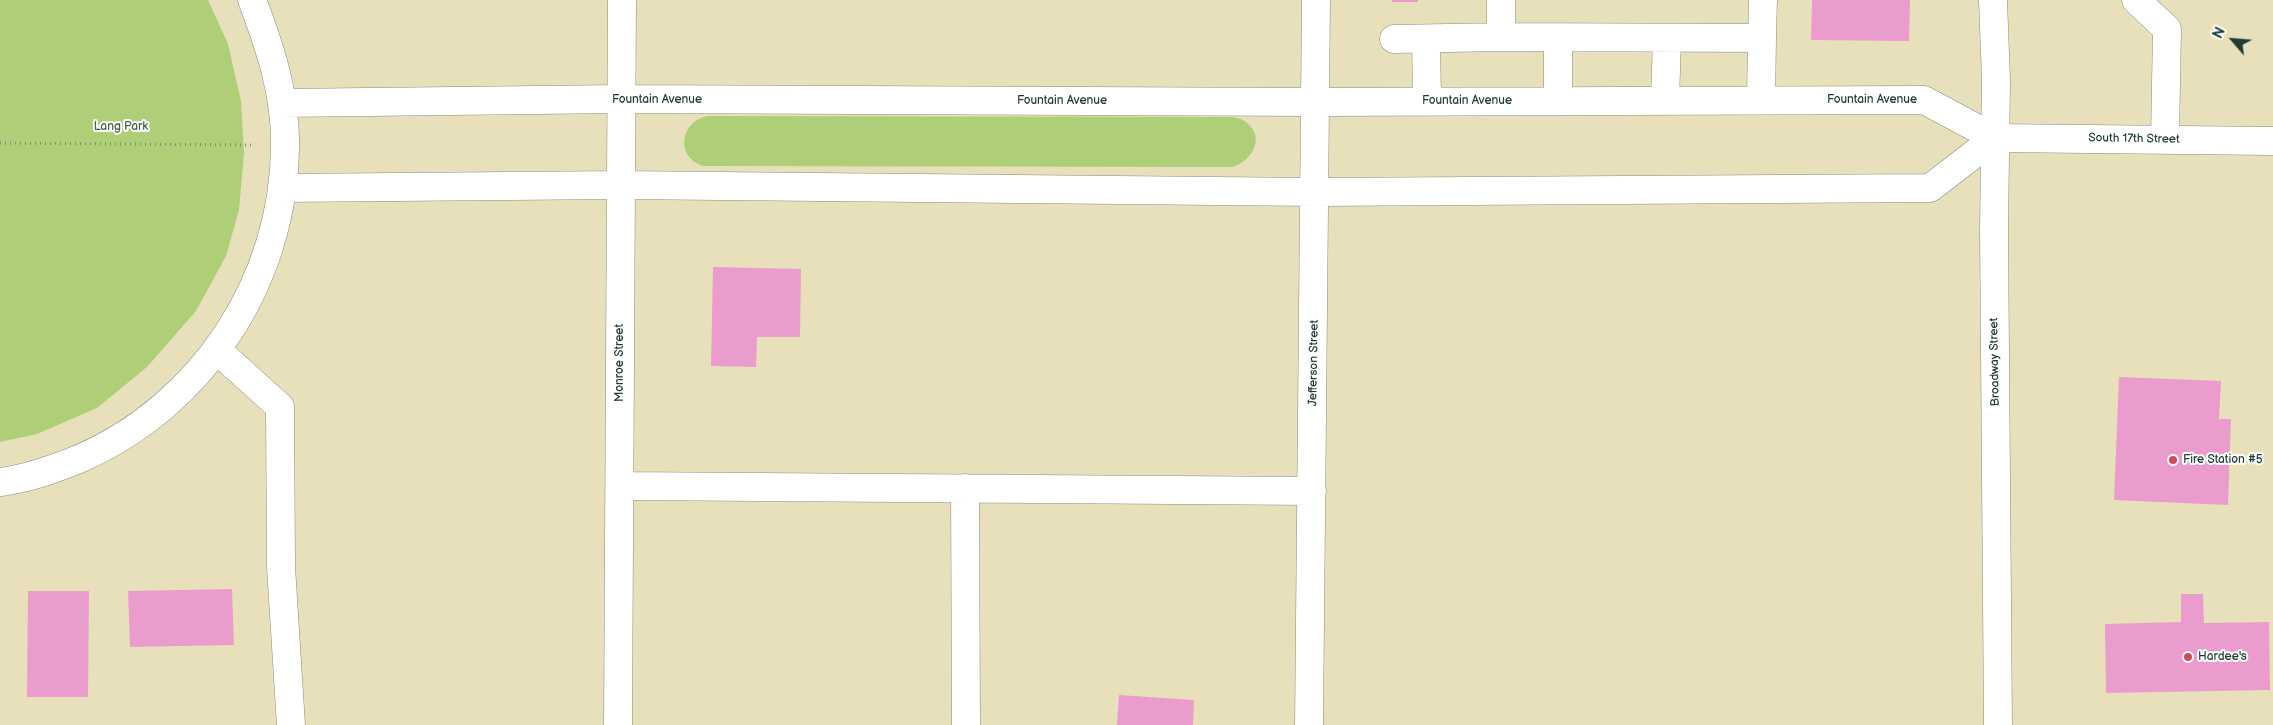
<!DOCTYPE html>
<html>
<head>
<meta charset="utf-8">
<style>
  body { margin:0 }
  #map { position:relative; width:2273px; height:725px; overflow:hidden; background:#e8e0bb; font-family:"Balsamiq Sans",sans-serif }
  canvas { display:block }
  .north { position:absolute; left:2208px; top:15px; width:50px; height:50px; -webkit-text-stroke:4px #fff; paint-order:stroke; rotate:297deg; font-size:14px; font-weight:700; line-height:20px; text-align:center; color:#1f3d34 }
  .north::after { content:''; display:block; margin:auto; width:18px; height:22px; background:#1f3d34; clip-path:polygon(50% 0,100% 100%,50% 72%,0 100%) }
</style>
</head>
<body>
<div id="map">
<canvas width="2273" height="725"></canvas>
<div class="north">N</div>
</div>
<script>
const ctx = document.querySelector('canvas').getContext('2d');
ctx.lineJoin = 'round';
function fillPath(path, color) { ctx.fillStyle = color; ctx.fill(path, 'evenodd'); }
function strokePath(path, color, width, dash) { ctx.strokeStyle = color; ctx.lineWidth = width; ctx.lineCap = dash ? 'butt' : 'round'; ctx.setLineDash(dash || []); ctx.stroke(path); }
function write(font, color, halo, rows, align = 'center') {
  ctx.font = font + ' "Balsamiq Sans",sans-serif'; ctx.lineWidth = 4; ctx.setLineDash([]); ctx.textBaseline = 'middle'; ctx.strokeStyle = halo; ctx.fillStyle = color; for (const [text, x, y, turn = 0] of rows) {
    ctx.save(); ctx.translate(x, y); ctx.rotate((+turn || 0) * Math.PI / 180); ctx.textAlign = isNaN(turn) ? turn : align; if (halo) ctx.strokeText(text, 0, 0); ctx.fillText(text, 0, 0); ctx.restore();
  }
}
fillPath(new Path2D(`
  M0 0H208L228 44 241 101 244 153 239 210 226 256 196 311 147 367 97 408 37 434 0 442Z
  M707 116 1224 117C1232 117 1241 117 1247 123 1266 138 1251 162 1232 167L703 166C675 157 680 122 707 116Z`), '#aecf77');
fillPath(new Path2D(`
  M1392 0H1418V2H1392Z
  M1812 0H1910L1909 41 1811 40Z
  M713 267 801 269 800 337H757L756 367 711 366Z
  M2119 377 2221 381 2219 419H2231L2228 505 2114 500Z
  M232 589 234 645 130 647 128 591Z
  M28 591H89L88 697H27Z
  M2181 594H2203L2204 623 2269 622 2270 690 2106 693 2105 624 2181 622Z
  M1119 695 1194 700 1193 725H1117Z`), '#ea9dcc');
const minor = new Path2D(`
  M1993 0 1996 80 1994 230 1998 725
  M2136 0 2167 29 2165 140
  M1501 37V0
  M1394 39 1501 37 1762 38 1763 0
  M1426 39 1427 100
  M1761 100 1762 38
  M1558 101V38
  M1665 101 1667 38
  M282 103 622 99 1316 102 1924 100 1995 138 2273 141
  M283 188 621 185 1315 192 1930 188 1995 138
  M217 350 280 407 281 567 291 725
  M0 482C27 479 54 469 79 459 203 405 284 281 285 146 286 95 270 47 252 0
  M620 486 1312 491
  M965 488 966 725
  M618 725 622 0
  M1309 725 1316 0`);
strokePath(minor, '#848e78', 29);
strokePath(new Path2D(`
  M0 143 252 145`), '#848e78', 3, [1, 4]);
strokePath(minor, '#fff', 28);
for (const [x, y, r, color] of [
  [2173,460,5,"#d1495b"],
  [2188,657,5,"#d1495b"]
]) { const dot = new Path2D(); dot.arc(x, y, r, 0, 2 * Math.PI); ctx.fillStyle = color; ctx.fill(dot); strokePath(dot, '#fff', 2); }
write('12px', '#1f3d34', '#fff', [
  ["Fountain Avenue",657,100],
  ["Fountain Avenue",1872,100],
  ["Fountain Avenue",1062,101],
  ["Fountain Avenue",1467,101],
  ["South 17th Street",2134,139,1],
  ["Broadway Street",1995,362,-91],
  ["Monroe Street",620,363,-90],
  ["Jefferson Street",1314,363,-89]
]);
write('12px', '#436245', '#fff', [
  ["Lang Park",121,127]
]);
write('12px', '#1f3d34', '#fff', [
  ["Fire Station #5",2183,460],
  ["Hardee's",2198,657]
], 'left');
</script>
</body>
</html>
